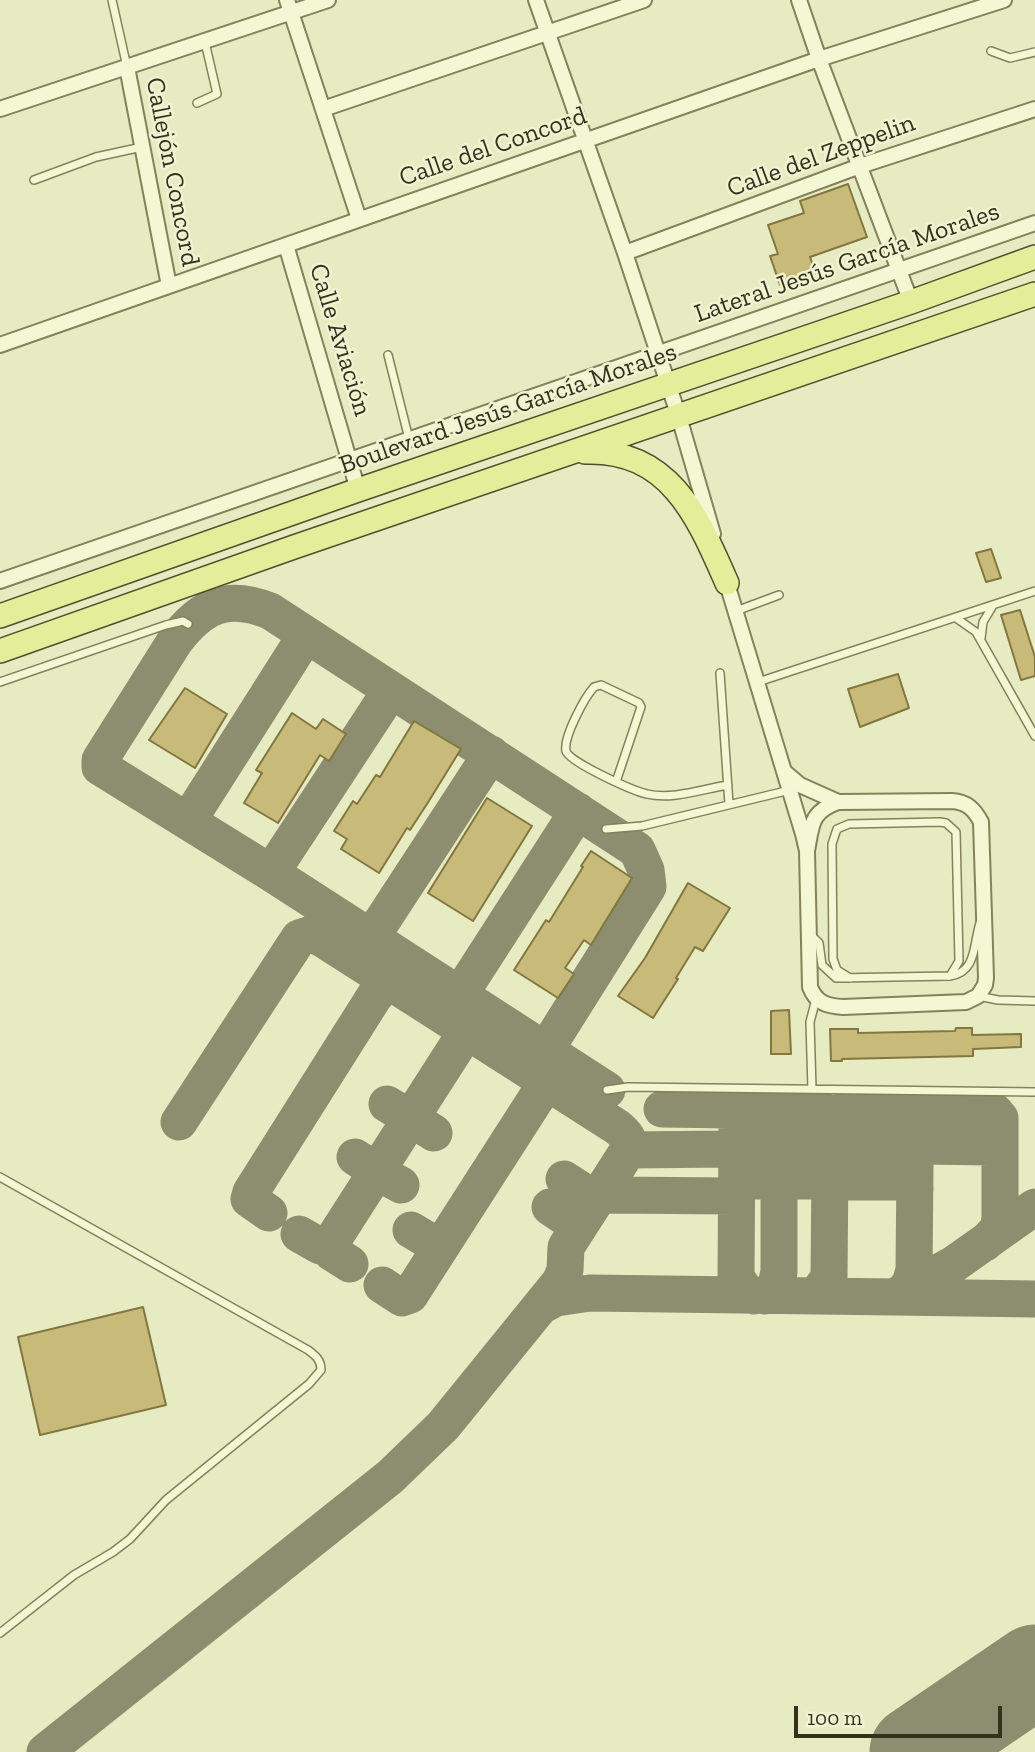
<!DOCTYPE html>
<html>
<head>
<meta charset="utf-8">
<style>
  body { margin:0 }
  #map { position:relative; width:1035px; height:1752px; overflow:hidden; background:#e6ebc1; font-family:"Zilla Slab",serif }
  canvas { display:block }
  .scale { position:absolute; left:794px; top:1706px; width:208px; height:32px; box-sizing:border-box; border:4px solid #34321d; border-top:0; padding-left:9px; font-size:21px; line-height:24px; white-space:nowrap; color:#34321d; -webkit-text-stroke:5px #eff3d1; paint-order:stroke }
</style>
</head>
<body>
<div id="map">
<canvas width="1035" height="1752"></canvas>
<div class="scale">100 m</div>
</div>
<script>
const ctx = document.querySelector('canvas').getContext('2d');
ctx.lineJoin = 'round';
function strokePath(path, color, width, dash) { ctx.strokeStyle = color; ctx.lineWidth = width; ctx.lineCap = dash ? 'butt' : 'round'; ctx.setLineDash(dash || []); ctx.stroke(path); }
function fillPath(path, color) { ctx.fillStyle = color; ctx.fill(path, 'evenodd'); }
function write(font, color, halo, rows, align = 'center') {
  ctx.font = font + ' "Zilla Slab",serif'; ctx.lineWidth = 5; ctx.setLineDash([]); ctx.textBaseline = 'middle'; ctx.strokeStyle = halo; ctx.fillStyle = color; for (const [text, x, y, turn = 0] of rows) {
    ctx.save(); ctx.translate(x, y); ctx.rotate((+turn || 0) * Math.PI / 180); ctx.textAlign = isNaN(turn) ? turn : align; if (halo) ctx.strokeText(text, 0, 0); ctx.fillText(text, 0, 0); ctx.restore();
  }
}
strokePath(new Path2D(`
  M188 821 306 635
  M271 873 391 690
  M371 938 491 754
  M459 996 578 811
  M545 1051 648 887 646 870 637 850 270 611C227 594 202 605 175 641L100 760V767L271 873 607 1090
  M387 1104 405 1115 407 1123 415 1121 434 1133
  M662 1109 732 1110 737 1113 744 1110 824 1111 831 1115C843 1108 907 1108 916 1116L921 1112H995L1000 1118V1219L998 1229 985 1243
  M737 1128 736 1277 745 1291 754 1296
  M628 1150 729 1149 736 1156
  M736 1151 743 1145 825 1146 830 1153 835 1147 842 1146H909L915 1153
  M915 1151 923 1146 990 1147 997 1149 1000 1155
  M355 1157 372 1168 380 1165 381 1174 401 1185
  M564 1179 592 1197 593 1204
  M736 1186 743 1181H820L827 1183 830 1187 834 1183 840 1182H908L912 1184 915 1189
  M592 1197 611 1195 732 1196 736 1199
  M550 1207 574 1223 577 1230
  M269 1213 249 1199 251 1192 374 997 383 986H397
  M411 1230 436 1245
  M299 1234 320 1246H329
  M350 1264 331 1252 329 1246 459 1043 460 1034 456 1025
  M382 1285 402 1298 410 1295 539 1094 540 1082 536 1075
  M902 1293 910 1284 914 1270 915 1166
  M765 1296 775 1289 779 1272V1199
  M812 1296 819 1292 829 1277 830 1165
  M896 1297 1035 1299
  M541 1306 556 1298 590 1293 894 1297 954 1264 1035 1207
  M45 1752 390 1477 443 1426 560 1282 565 1270 566 1247 627 1152C632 1141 626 1134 617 1127L321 938 311 934 299 938 179 1122`), '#8d8e6f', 37);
strokePath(new Path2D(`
  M916 1752 1035 1671`), '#8d8e6f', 93);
const building = new Path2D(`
  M848 184 867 237 810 257 816 273 780 285 770 256 778 254 768 225 804 213 800 201Z
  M991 549 1001 578 986 582 976 553Z
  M1020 610 1035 657V676L1021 680 1001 615Z
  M898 674 909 708 860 727 848 689Z
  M185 688 227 714 195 768 149 740Z
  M292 713 316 729 323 719 346 734 329 761 320 755 278 823 244 803 262 773 256 770Z
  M414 721 461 749 427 804 410 830 407 828 379 873 341 849 347 839 334 831 353 801 357 804 376 775 380 777Z
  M487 798 532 826 473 921 428 893Z
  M591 851 632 878 591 945 584 940 565 968 574 974 558 998 514 970 546 920 549 922 583 867 581 866Z
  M688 883 730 908 703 951 695 947 676 978 678 979 653 1018 618 996 645 958Z
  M789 1010 791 1054H771V1011Z
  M956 1028H972V1035L1021 1034V1047L973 1049V1056L842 1059V1061H831L830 1029H858V1033L955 1031Z
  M143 1307 166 1405 40 1435 18 1337Z`);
fillPath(building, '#c8bb79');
strokePath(building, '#827641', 2);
const service = new Path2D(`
  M112 0 127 67
  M991 51 1010 58 1035 52
  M197 103 217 94 205 42
  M34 180 96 157 142 147
  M388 355 409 439
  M736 611 779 595
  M956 618 976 632 1035 736
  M981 638 983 622 992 607
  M720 673 729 804
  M0 682 166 625 183 621 188 624
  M758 682 1035 591
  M616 782 641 707 639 703 601 685 594 687C585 697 563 737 566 751 569 762 633 791 647 794 672 800 703 789 728 785
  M606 829 642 826 790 790
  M809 933 819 943 822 965 836 978 950 976C977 972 973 945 980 923
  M850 978 837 970 833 959 832 844 837 829 849 824 940 822 946 823 956 832 959 961 950 976
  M978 996 998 1000 1035 1001
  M812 1089 810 1022 816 999
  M607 1090 628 1087 1035 1092
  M0 1177 308 1350C316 1356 321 1360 321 1370L309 1384 166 1500 130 1539 113 1552 74 1575 0 1633`);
const minor = new Path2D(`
  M287 0 359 219
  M536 0 625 253 679 417 713 534
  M799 0 819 59 911 302
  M127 67 169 286
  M0 109 328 0
  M323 109 644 0
  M286 245 358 490
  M625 253 860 166 1035 109
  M0 345 819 59 1004 0
  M725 577 803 834 807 851 810 987C816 1003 827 1006 843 1007L966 1002 978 996 985 985 986 978 981 822C974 809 967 802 952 801L838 802C810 812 812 825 807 851
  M0 581 1035 223
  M786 773 800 785 838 802`);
const primary = new Path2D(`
  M585 452C670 449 698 517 727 583
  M0 616 358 490 911 302 1035 257
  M0 651 294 547 1035 294`);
strokePath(service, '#84825a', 10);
strokePath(minor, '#84825a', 18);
strokePath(primary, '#524e2e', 26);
strokePath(service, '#f3f7d4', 7);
strokePath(minor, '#f3f7d4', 14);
strokePath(primary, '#e4ed9a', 23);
write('26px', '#34321d', '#eff3d1', [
  ["Calle del Concord",493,147,-19],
  ["Calle del Zeppelin",821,156,-20],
  ["Callejón Concord",172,172,79],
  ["Lateral Jesús García Morales",847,263,-19],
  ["Calle Aviación",340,340,73],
  ["Boulevard Jesús García Morales",508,409,-19]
]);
</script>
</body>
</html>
